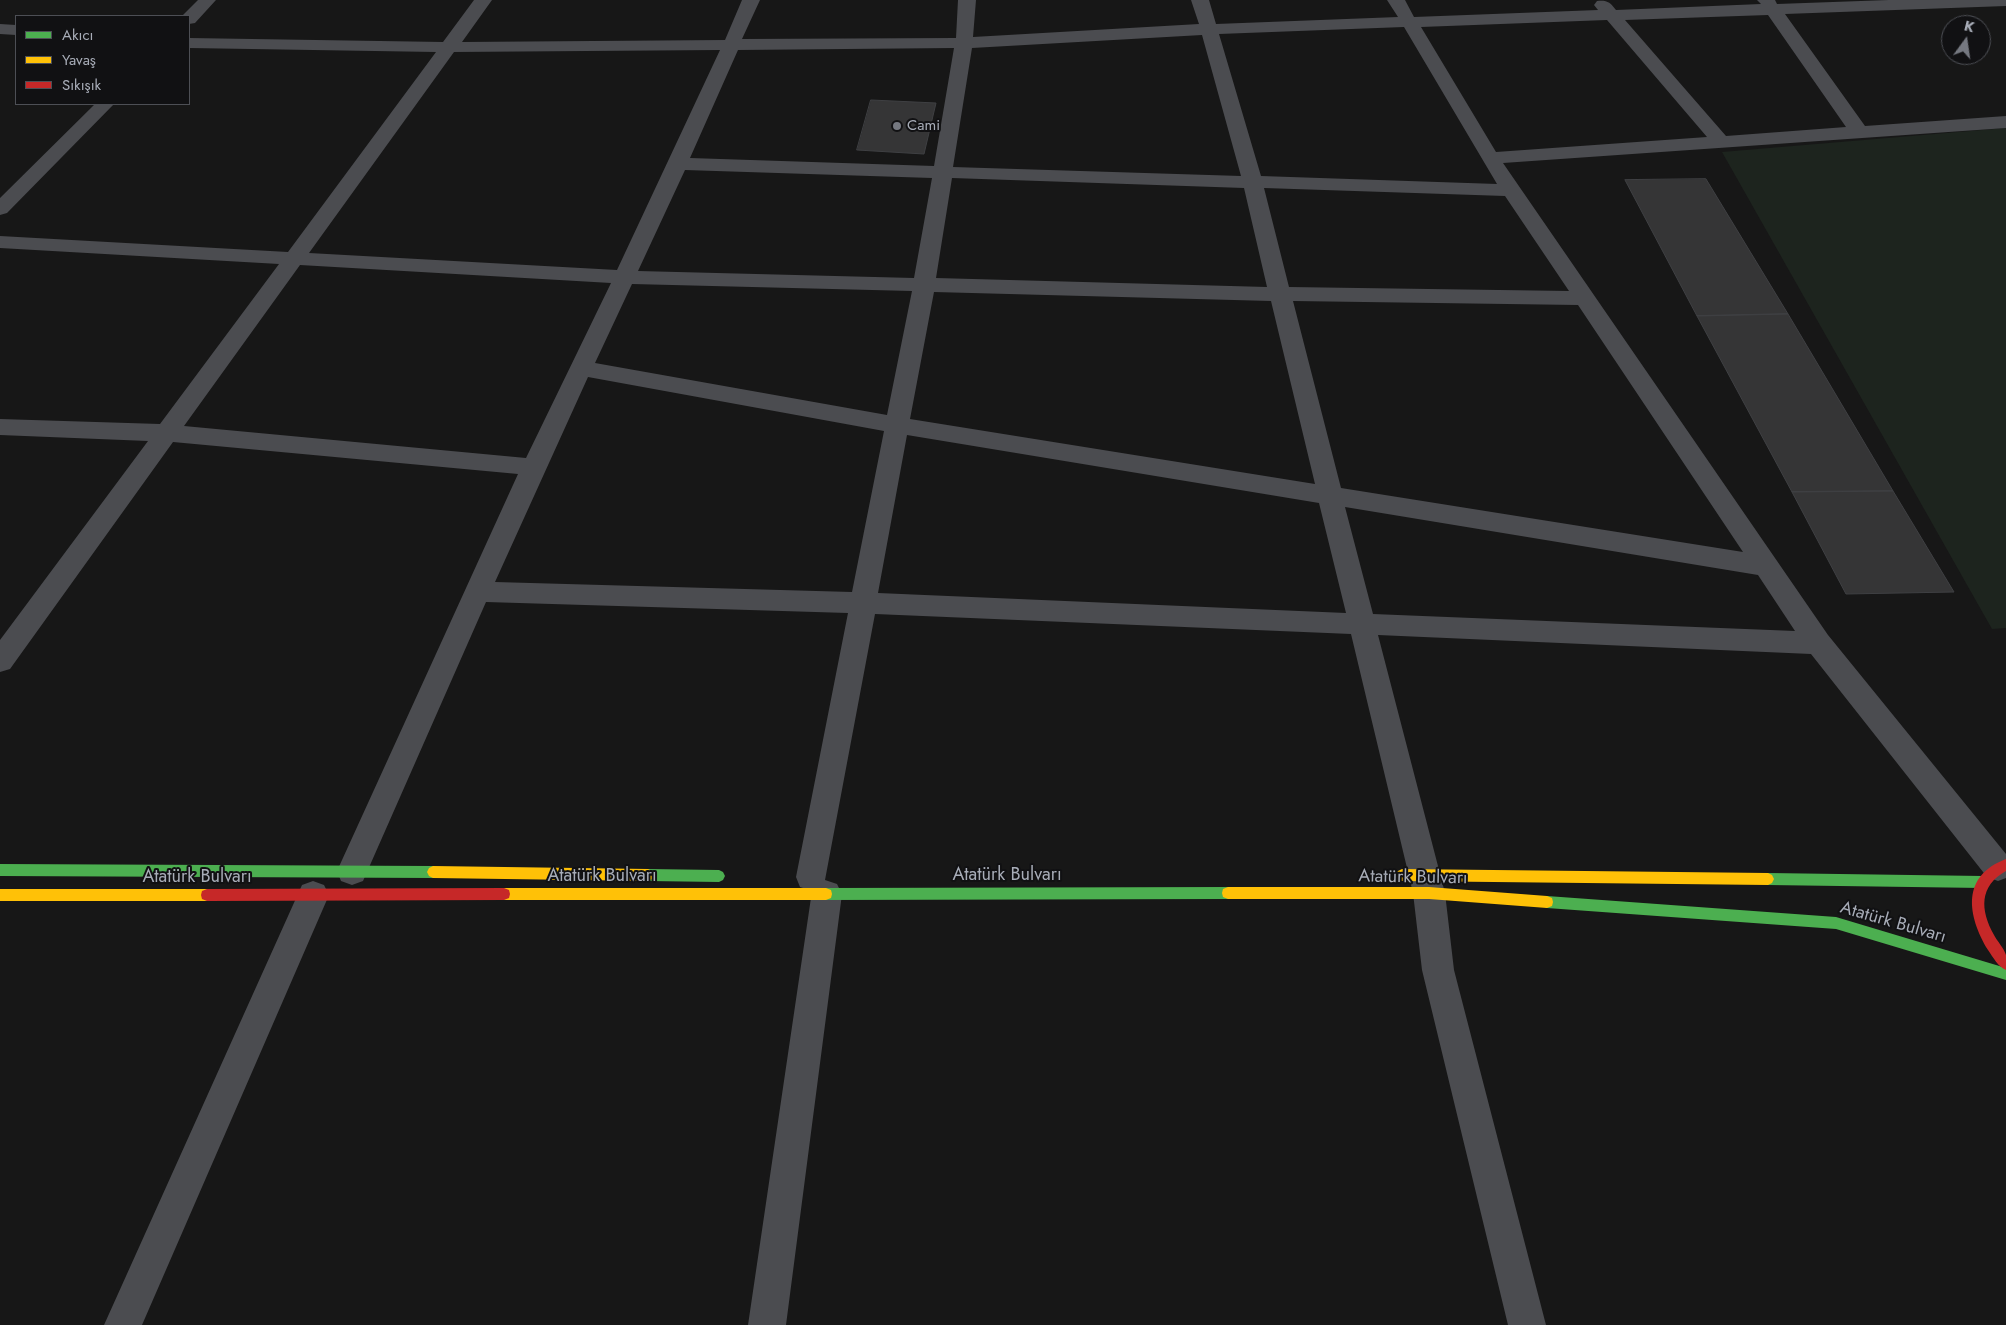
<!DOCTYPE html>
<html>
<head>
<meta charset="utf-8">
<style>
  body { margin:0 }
  #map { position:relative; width:2006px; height:1325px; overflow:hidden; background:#171717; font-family:Jost,sans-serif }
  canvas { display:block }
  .legend { position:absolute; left:15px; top:15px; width:175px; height:90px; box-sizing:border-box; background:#111113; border:1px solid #4d4f55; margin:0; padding:6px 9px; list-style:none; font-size:15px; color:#a8adb8 }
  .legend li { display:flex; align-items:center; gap:10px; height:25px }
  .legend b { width:25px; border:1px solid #4d4f55 }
  .north { position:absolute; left:1941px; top:15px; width:50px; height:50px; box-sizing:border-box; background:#111113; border:1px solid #4d4f55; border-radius:50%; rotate:14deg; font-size:14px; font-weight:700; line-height:20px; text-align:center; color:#a8adb8 }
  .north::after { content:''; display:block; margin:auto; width:18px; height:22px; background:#757880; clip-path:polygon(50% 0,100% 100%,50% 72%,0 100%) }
</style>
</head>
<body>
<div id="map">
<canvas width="2006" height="1325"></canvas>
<ul class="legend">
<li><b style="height:6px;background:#4caf50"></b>Akıcı</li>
<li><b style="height:6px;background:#ffc107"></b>Yavaş</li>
<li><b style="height:6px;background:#c62828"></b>Sıkışık</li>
</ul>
<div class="north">K</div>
</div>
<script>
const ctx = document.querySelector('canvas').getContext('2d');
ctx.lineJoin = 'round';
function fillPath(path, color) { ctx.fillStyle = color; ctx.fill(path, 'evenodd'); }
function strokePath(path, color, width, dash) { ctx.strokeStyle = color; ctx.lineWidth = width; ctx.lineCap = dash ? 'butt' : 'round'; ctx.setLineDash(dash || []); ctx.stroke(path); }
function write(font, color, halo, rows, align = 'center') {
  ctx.font = font + ' Jost,sans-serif'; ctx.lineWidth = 4; ctx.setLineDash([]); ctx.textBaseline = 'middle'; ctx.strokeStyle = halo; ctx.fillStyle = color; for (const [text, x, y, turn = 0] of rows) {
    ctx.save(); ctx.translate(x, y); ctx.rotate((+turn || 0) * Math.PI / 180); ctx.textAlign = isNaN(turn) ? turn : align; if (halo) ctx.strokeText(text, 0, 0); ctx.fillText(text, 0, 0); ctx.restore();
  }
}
fillPath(new Path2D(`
  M2006 128V628L1992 629 1722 152Z`), '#1d241e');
const building = new Path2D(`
  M871 100 936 103 924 154 857 150Z
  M1706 179 1788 314 1697 316 1625 180Z
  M1788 314 1893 491 1792 492 1697 316Z
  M1893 491 1954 592 1846 594 1792 492Z`);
fillPath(building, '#353536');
strokePath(building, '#3f4043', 1);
fillPath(new Path2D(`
  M198 0H216L195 23 189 24V16H182Z
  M474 0H492L462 42 725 40 742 0H760L742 39 956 38 958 0H976L973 37 1199 24 1191 0H1209L1216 24 1398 17 1387 0H1405L1414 17 1598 10 1594 5 1597 1C1607 0 1610 2 1616 10L1761 4 1757 0H1775L1777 4 1889 0H2006V6L1785 14 1865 126 2006 116V128L1503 163 1828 635 2006 854V878L1998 881 1987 877 1811 654 1378 635 1445 893 1454 970 1546 1325H1508L1422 970 1413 893 1351 634 875 614 825 880 837 884 842 894 786 1325H748L812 891 800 887 796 877 848 613 486 602 363 881 352 885 341 881 337 871 518 474 173 442 10 669 0 672V640L148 441 0 435V419L160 424 279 264 0 248V236L288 252 436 52 189 48V38L443 42ZM1768 15 1846 127 1726 136 1625 20ZM1607 20 1707 137 1496 152 1421 27ZM1404 27 1497 184 1261 176 1219 34ZM1202 35 1241 176 953 167 972 48ZM954 48 934 166 690 158 738 50ZM720 50 617 270 309 253 454 52ZM685 170 932 178 914 278 638 271ZM952 178 1244 188 1267 287 936 278ZM1264 188 1505 196 1569 291 1289 287ZM300 265 611 283 526 458 184 426ZM632 284 912 291 887 415 595 363ZM934 292 1271 301 1315 484 910 419ZM1293 301 1578 305 1743 552 1341 488ZM588 377 884 431 852 592 495 582ZM907 435 1319 503 1346 613 878 593ZM1345 507 1758 575 1795 631 1373 614Z
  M0 24 16 25V35L0 34Z
  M95 104H114L7 213 0 215V198Z
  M313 881 324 885 329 895 142 1325H104L302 885Z`), '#4b4c50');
fillPath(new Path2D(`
  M0 864 433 866 437 868 439 872 437 876 433 878 0 876Z
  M648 869 719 870 723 872 725 876 723 880 719 882 648 881 644 879 642 875 644 871Z
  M1768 873 1983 876 1987 878 1989 882 1987 886 1983 888 1768 885 1764 883 1762 879 1764 875Z
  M1228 887 1233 889 1234 893 1233 897 1228 899 826 900 821 898 820 894 821 890 826 888Z
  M1547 896 1836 917 2006 968V980L1836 929 1547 908 1542 906 1541 902 1542 898Z`), '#4caf50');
fillPath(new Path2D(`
  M433 866 648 869 652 871 654 875 652 879 648 881 433 878 429 876 427 872 429 868Z
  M1402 869 1768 873 1772 875 1774 879 1772 883 1768 885 1402 881 1398 879 1396 875 1398 871Z
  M1228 887H1429L1547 896 1552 898 1553 902 1552 906 1547 908 1429 899H1228L1223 897 1222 893 1223 889Z
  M504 888H826L831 890 832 894 831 898 826 900H504L499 898 498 894 499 890Z
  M0 889H207L212 891 213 895 212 899 207 901H0Z`), '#ffc107');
fillPath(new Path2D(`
  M2006 859V871C1979 886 1980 910 1994 935 1997 941 2004 948 2006 955 2006 959 2006 966 2006 970 1998 967 1993 957 1988 950 1967 915 1961 876 2006 859Z
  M504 888 509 890 510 894 509 898 504 900 207 901 202 899 201 895 202 891 207 889Z`), '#c62828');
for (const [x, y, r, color] of [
  [897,126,5,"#757880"]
]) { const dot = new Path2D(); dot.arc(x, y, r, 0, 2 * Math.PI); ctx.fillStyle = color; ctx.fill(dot); strokePath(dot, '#111113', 2); }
write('15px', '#a8adb8', '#111113', [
  ["Cami",907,126]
], 'left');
write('18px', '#a8adb8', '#111113', [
  ["Atatürk Bulvarı",1007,876],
  ["Atatürk Bulvarı",602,877],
  ["Atatürk Bulvarı",197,878],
  ["Atatürk Bulvarı",1413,878,1],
  ["Atatürk Bulvarı",1893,923,16]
]);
</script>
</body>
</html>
